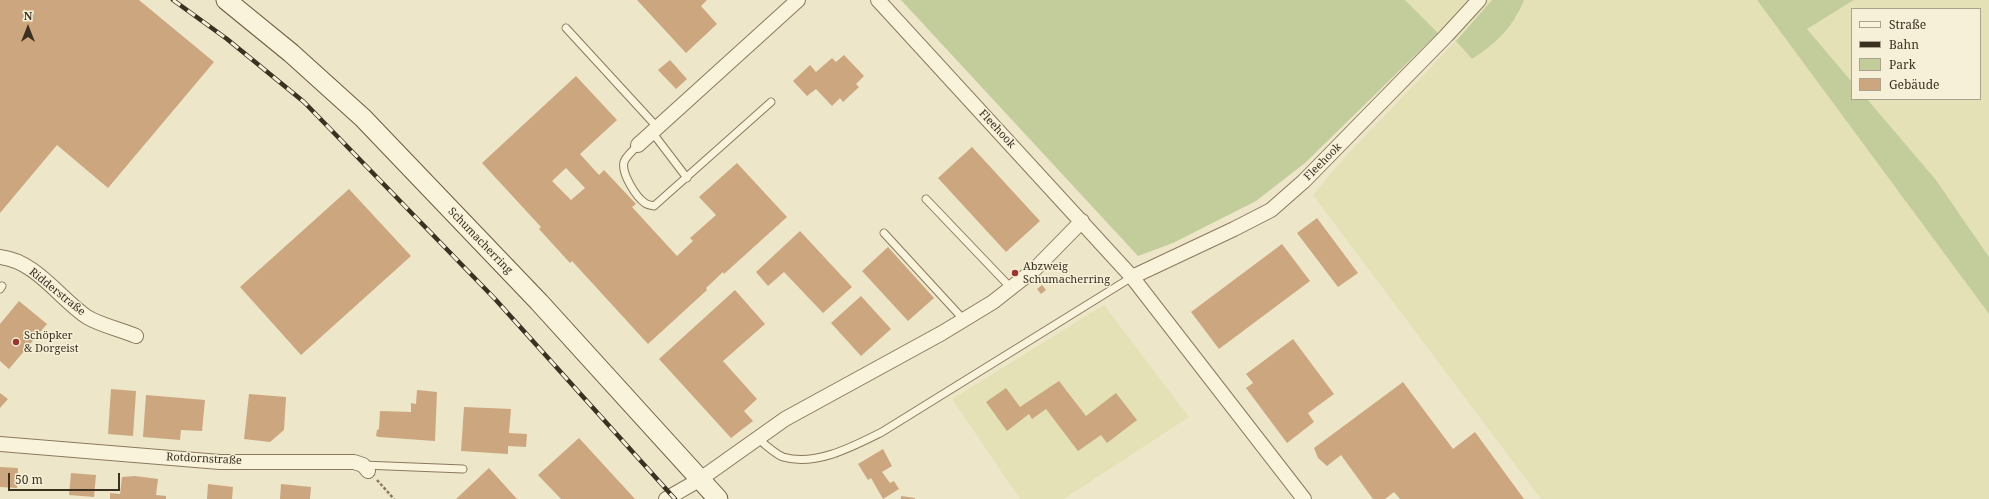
<!DOCTYPE html>
<html>
<head>
<meta charset="utf-8">
<style>
  body { margin:0 }
  #map { position:relative; width:1989px; height:499px; overflow:hidden; background:#eee6c9; font-family:"Noto Serif",serif }
  canvas { display:block }
  .legend { position:absolute; left:1851px; top:8px; width:130px; height:92px; box-sizing:border-box; background:#f6f0d8; border:1px solid #aca38f; margin:0; padding:5px 7px; list-style:none; font-size:12px; color:#3c3021 }
  .legend li { display:flex; align-items:center; gap:8px; height:20px }
  .legend b { width:20px; border:1px solid #aca38f }
  .north { position:absolute; left:8px; top:8px; width:40px; height:40px; -webkit-text-stroke:3px #f6f0d8; paint-order:stroke; rotate:0deg; font-size:11px; font-weight:700; line-height:16px; text-align:center; color:#3c3021 }
  .north::after { content:''; display:block; margin:auto; width:14px; height:18px; background:#3c3021; clip-path:polygon(50% 0,100% 100%,50% 72%,0 100%) }
  .scale { position:absolute; left:8px; top:473px; width:112px; height:18px; box-sizing:border-box; border:2px solid #3c3021; border-top:0; padding-left:5px; font-size:12px; line-height:14px; white-space:nowrap; color:#3c3021; -webkit-text-stroke:3px #f6f0d8; paint-order:stroke }
</style>
</head>
<body>
<div id="map">
<canvas width="1989" height="499"></canvas>
<ul class="legend">
<li><b style="height:5px;background:#f9f3dc"></b>Straße</li>
<li><b style="height:5px;background:#3c3021"></b>Bahn</li>
<li><b style="height:11px;background:#c3cd9c"></b>Park</li>
<li><b style="height:11px;background:#cca67f"></b>Gebäude</li>
</ul>
<div class="north">N</div>
<div class="scale">50 m</div>
</div>
<script>
const ctx = document.querySelector('canvas').getContext('2d');
ctx.lineJoin = 'round';
function fillPath(path, color) { ctx.fillStyle = color; ctx.fill(path, 'evenodd'); }
function strokePath(path, color, width, dash) { ctx.strokeStyle = color; ctx.lineWidth = width; ctx.lineCap = dash ? 'butt' : 'round'; ctx.setLineDash(dash || []); ctx.stroke(path); }
function write(font, color, halo, rows, align = 'center') {
  ctx.font = font + ' "Noto Serif",serif'; ctx.lineWidth = 3; ctx.setLineDash([]); ctx.textBaseline = 'middle'; ctx.strokeStyle = halo; ctx.fillStyle = color; for (const [text, x, y, turn = 0] of rows) {
    ctx.save(); ctx.translate(x, y); ctx.rotate((+turn || 0) * Math.PI / 180); ctx.textAlign = isNaN(turn) ? turn : align; if (halo) ctx.strokeText(text, 0, 0); ctx.fillText(text, 0, 0); ctx.restore();
  }
}
fillPath(new Path2D(`
  M1405 0H1492L1456 40 1517 17 1524 0H1757L1989 314V499H1541L1313 195 1344 158 1456 41 1438 33Z
  M1854 0H1989V257L1936 180 1867 99H1980V9H1852V82L1807 29Z
  M1104 305 1189 417 1064 499H1020L952 399Z`), '#e4e1b6');
fillPath(new Path2D(`
  M901 0H1405L1438 33 1305 163 1256 201 1173 243 1138 256Z
  M1492 0H1524C1514 26 1496 44 1472 59L1456 41Z
  M1757 0H1854L1807 29 1852 82V99H1867L1936 180 1989 257V314Z`), '#c3cd9c');
fillPath(new Path2D(`
  M0 0H139L214 62 108 188 57 145 0 213Z
  M637 0H707L701 6 717 24 686 53Z
  M844 55 864 76 856 84 859 87 843 102 840 98 832 106 816 89 807 96 793 81 810 65 816 72 832 58 836 62Z
  M670 60 687 79 676 89 658 70Z
  M576 76 617 120 580 154 599 175 604 170 636 204 632 207 677 256 693 241 690 238 716 215 699 197 737 163 787 217 724 274 723 272 706 288 707 290 648 344 572 261 570 263 539 229 541 227 482 163ZM566 168 585 188 571 200 552 181Z
  M972 147 1040 221 1006 252 938 178Z
  M349 189 411 256 301 355 240 287Z
  M1317 218 1358 273 1338 287 1297 233Z
  M800 231 852 287 823 313 784 272 768 286 756 272Z
  M1282 244 1310 281 1219 349 1191 312Z
  M888 247 934 298 908 321 862 271Z
  M1042 285 1046 290 1041 294 1037 289Z
  M735 290 765 324 723 361 757 399 744 411 753 421 731 438 659 359Z
  M861 296 891 329 861 356 831 323Z
  M19 301 47 324 9 369 0 361V324Z
  M1293 339 1334 394 1308 413 1314 422 1287 443 1246 388 1253 383 1246 374Z
  M1059 381 1086 416 1116 393 1137 420 1107 443 1101 435 1078 451 1046 409 1032 419 1029 414 1007 431 986 402 1006 388 1020 407Z
  M1403 382 1453 449 1475 432 1524 499H1400L1394 492 1385 499H1373L1341 455 1327 466 1318 458 1314 448Z
  M111 389 136 391 133 436 108 434Z
  M417 390 437 392 435 441 379 437 376 436 377 430 379 429 380 411 411 412V403L416 404Z
  M0 393 8 399 0 408Z
  M249 394 286 397 284 430 270 442 244 439Z
  M146 395 205 400 202 431 181 430 180 440 143 437Z
  M464 407 511 409 509 433 527 434 526 447 508 446V454L461 451Z
  M579 438 635 499H561L538 475Z
  M883 449 892 466 882 472 890 483 894 481 899 489 883 499 871 478 868 480 858 464Z
  M0 467 18 468 17 488 0 487Z
  M489 468 517 499H456Z
  M71 473 96 475 94 497 69 495Z
  M135 476 158 479 156 495 166 496V499H110V493L120 494 122 477Z
  M208 484 233 487 232 499H207Z
  M281 484 311 487 310 499H280Z
  M901 496 915 498V499H901Z`), '#cca67f');
const service = new Path2D(`
  M566 28 657 127
  M652 132 687 178
  M638 145C634 150 626 156 624 162 621 173 636 197 645 203 647 205 651 205 654 206L771 102
  M926 199 1011 288
  M884 233 964 320
  M0 289 2 286
  M758 439C765 444 775 454 783 457 815 467 854 446 882 432L1132 277
  M363 465 463 469`);
const minor = new Path2D(`
  M878 0 1132 277 1304 499
  M638 145 798 0
  M0 257C36 261 59 298 87 317 100 325 122 330 136 336
  M1132 277 1234 229 1271 210 1304 181 1446 36 1479 0
  M0 444 220 462H354L363 465 368 471
  M666 499 699 480 785 419 942 333 993 302 1035 269 1082 221`);
const secondary = new Path2D(`
  M226 0 291 53 363 118 539 302 718 499`);
strokePath(service, '#8b795d', 9);
strokePath(minor, '#8b795d', 16);
strokePath(secondary, '#6d5a40', 21);
strokePath(new Path2D(`
  M377 480 394 499`), '#8b795d', 2.5, [3, 2]);
strokePath(service, '#f9f3dc', 7);
strokePath(minor, '#f9f3dc', 14);
strokePath(secondary, '#f9f3dc', 19);
const rail = new Path2D(`
  M173 0 227 39 304 102 495 299 675 499`);
strokePath(rail, '#3c3021', 4.5);
strokePath(rail, '#f6f0d8', 3, [9]);
for (const [x, y, r, color] of [
  [1015,273,4,"#99362e"],
  [16,342,4,"#99362e"]
]) { const dot = new Path2D(); dot.arc(x, y, r, 0, 2 * Math.PI); ctx.fillStyle = color; ctx.fill(dot); strokePath(dot, '#f6f0d8', 1.5); }
write('11px', '#3c3021', '#f6f0d8', [
  ["Fleehook",997,129,47],
  ["Fleehook",1323,162,-45],
  ["Schumacherring",480,241,46],
  ["Ridderstraße",57,292,39],
  ["Rotdornstraße",204,459,3]
]);
write('11px', '#3c3021', '#f6f0d8', [
  ["Abzweig",1023,267],
  ["Schumacherring",1023,280],
  ["Schöpker",24,336],
  ["& Dorgeist",24,349]
], 'left');
</script>
</body>
</html>
